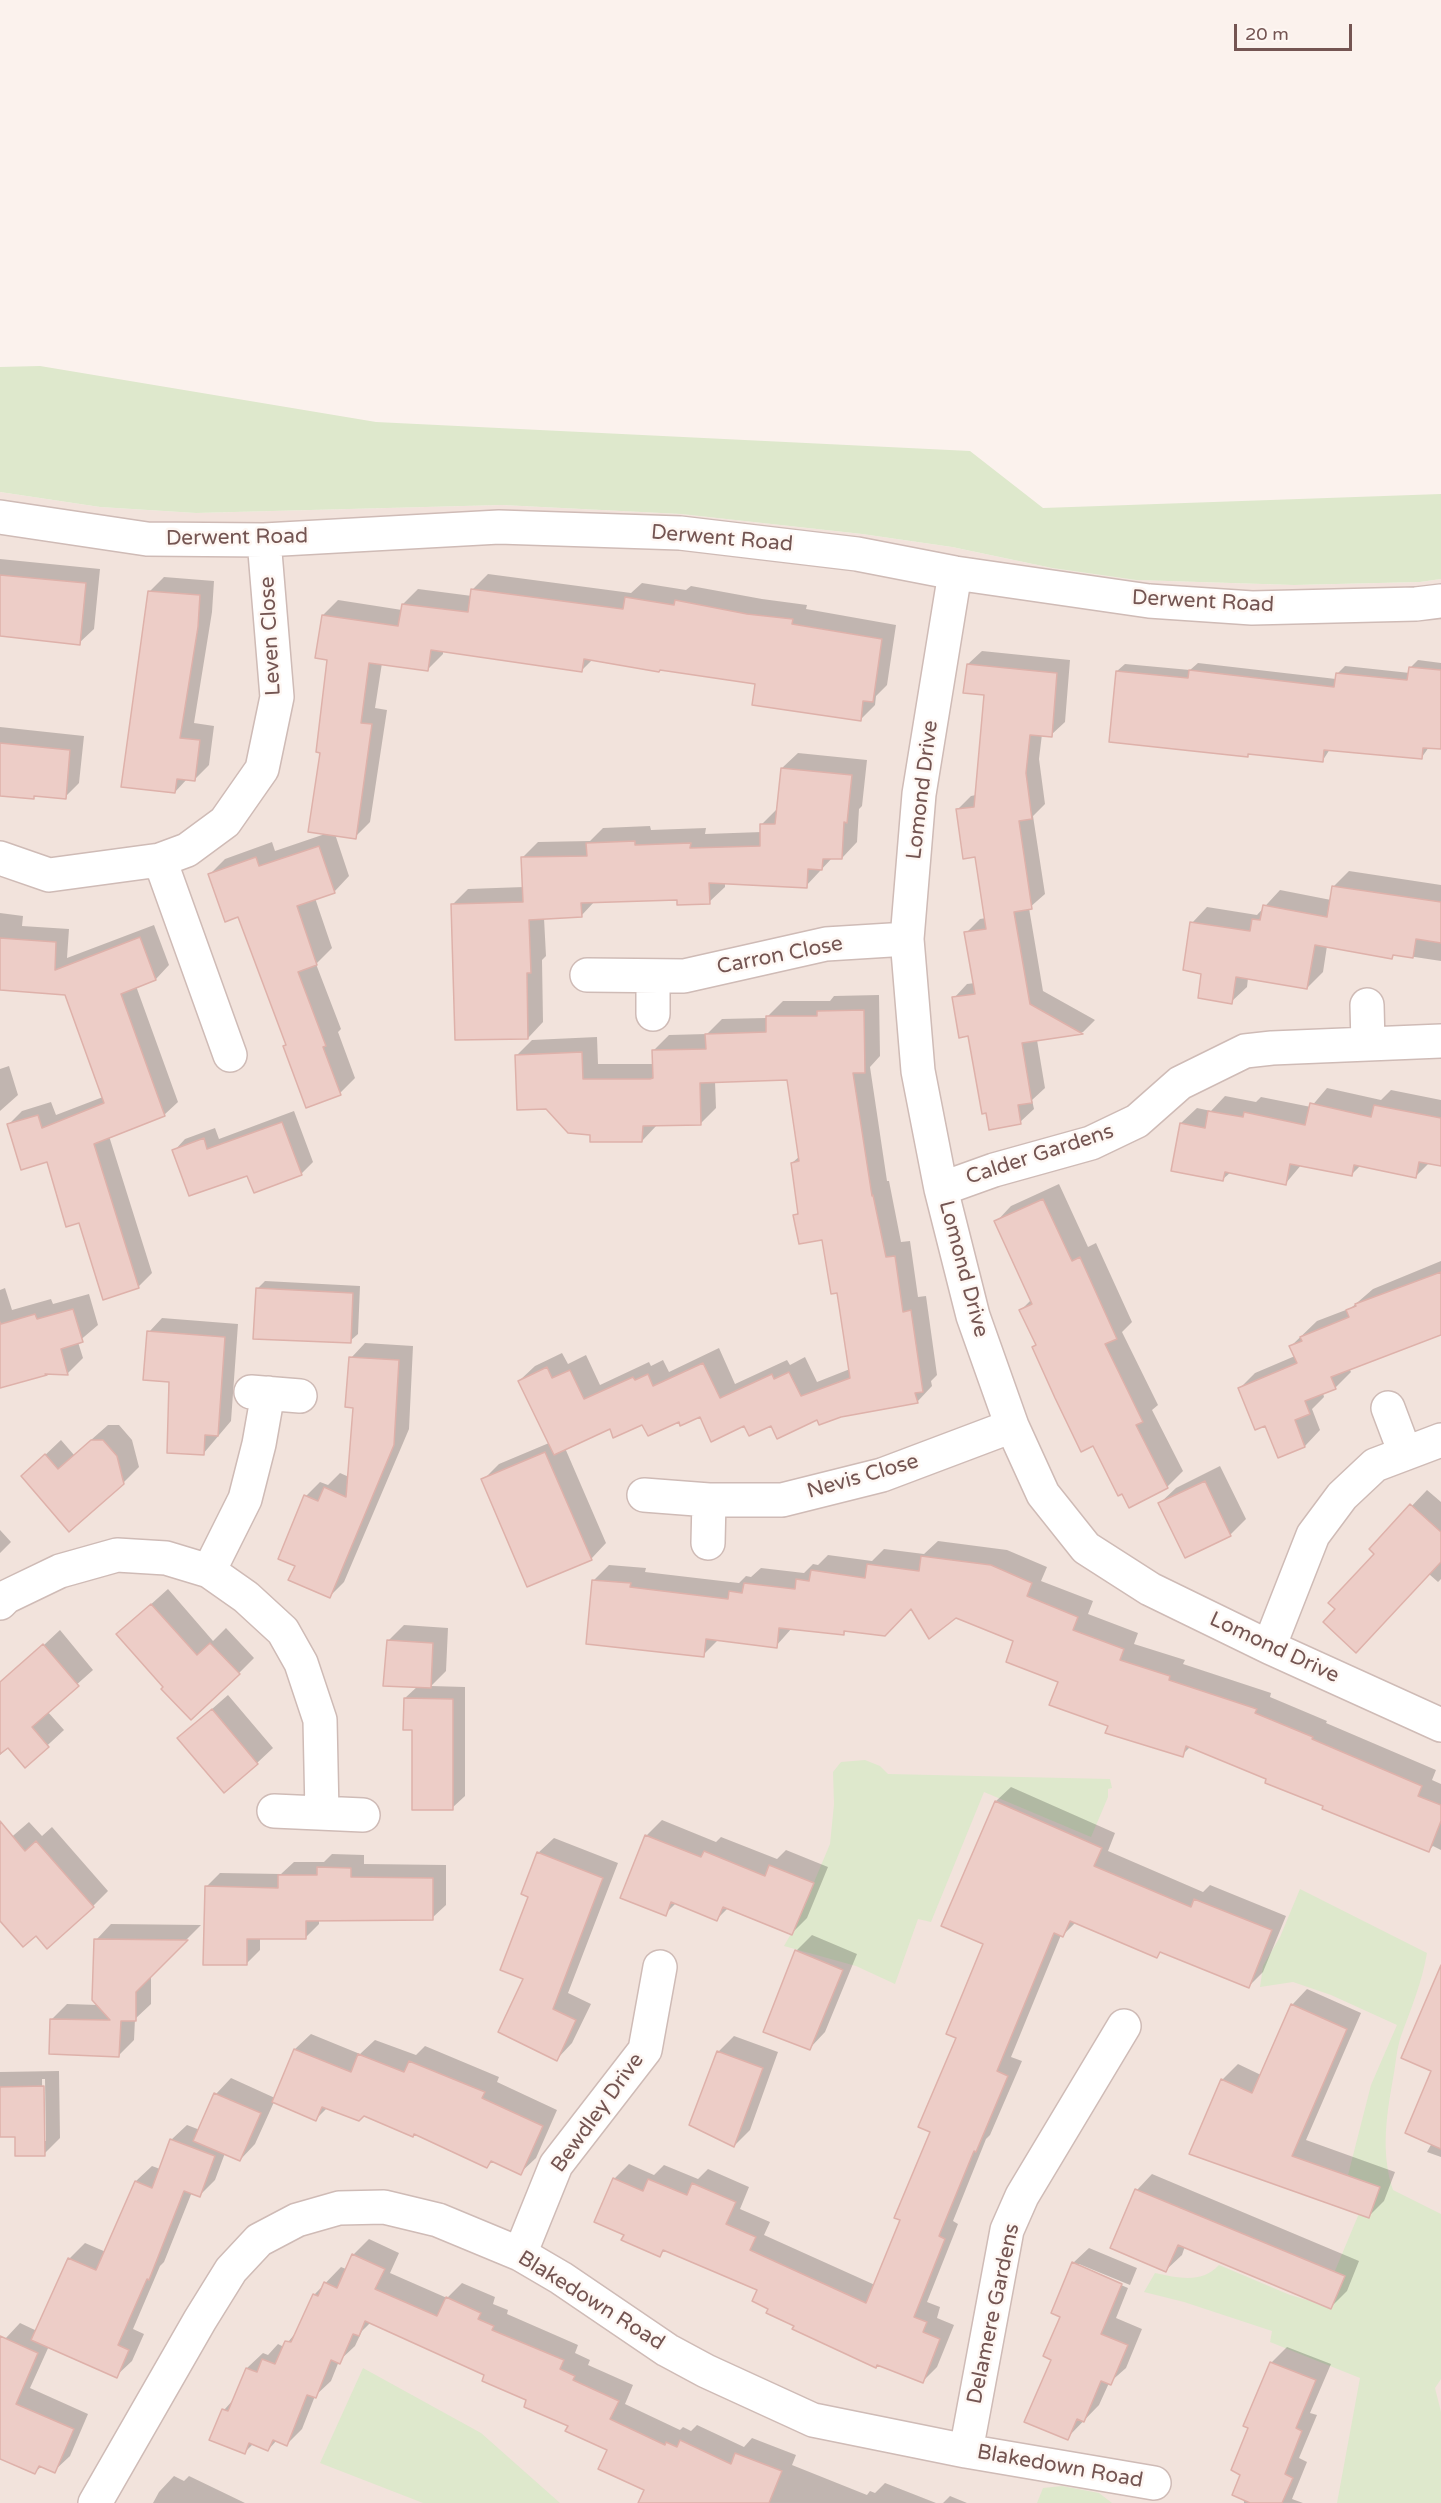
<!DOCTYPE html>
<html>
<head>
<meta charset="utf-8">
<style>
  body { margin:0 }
  #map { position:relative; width:1441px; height:2503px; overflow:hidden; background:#fbf2ed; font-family:"Varela Round",sans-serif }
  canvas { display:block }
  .scale { position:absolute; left:1234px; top:24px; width:118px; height:27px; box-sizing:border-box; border:3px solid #745552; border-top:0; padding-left:8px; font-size:18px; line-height:21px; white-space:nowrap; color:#745552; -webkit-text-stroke:4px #fef7f3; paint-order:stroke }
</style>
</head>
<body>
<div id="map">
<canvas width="1441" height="2503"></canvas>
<div class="scale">20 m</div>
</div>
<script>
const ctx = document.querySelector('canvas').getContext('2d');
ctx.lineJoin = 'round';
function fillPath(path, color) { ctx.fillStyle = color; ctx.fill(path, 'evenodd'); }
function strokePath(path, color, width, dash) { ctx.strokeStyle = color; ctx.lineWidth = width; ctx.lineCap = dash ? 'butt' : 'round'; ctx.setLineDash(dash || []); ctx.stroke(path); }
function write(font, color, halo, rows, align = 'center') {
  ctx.font = font + ' "Varela Round",sans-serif'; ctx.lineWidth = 5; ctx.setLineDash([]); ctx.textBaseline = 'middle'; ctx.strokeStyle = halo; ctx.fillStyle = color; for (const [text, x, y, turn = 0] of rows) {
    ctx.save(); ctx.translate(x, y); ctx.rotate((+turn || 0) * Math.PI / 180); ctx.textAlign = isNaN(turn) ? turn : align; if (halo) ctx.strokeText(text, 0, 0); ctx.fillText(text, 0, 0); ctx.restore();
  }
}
fillPath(new Path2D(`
  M0 492 100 507 196 513 502 505 681 514 862 534 952 547 1052 568 1136 580 1294 585 1420 582 1441 579V2503H0Z`), '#f2e3dc');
fillPath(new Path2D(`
  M40 366 376 422 970 451 1043 508 1441 494V579L1420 582 1294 585 1136 580 1052 568 952 547 862 534 681 514 502 505 196 513 100 507 0 492V367Z
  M865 1760 880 1766 888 1774 1110 1779 1112 1788 1108 1789V1797L1091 1837 984 1792 931 1922 918 1919 895 1984 856 1966 784 1946 796 1925 830 1844 834 1804 833 1772 841 1762Z
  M1300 1889 1427 1953C1422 1982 1411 2009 1401 2036 1397 2048 1396 2061 1394 2073 1387 2112 1380 2151 1393 2190L1441 2214V2379L1435 2388 1441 2412V2503H1337L1360 2378 1270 2342 1272 2331 1184 2302 1144 2292 1155 2273C1179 2278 1201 2284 1219 2265L1290 2295 1321 2304 1371 2185 1348 2175 1371 2085 1397 2025 1331 1995 1293 1982 1260 1987 1263 1966 1280 1937Z
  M363 2368 481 2433 560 2503H423L320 2463Z
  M1062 2486 1099 2493 1112 2503H1037L1043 2488Z`), '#dee8cc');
fillPath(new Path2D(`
  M0 559 100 569 94 629 79 643 0 634Z
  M488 574 631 593 642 583 686 590 691 586 762 599 807 605 806 609 896 625 887 685 876 696 875 705 861 719 757 683 593 659 582 670 443 651V654L428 669 382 663 375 708 387 710 370 822 355 837 335 834 349 876 334 892 315 898 332 948 316 964 341 1029 338 1032 355 1078 340 1093 287 1044 239 915 210 874 225 859 272 842 275 851 328 833 322 751 329 659 323 615 338 600 402 610 403 604 418 589 472 596 473 589Z
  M164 577 214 581 212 612 194 723 214 726 209 765 194 780 187 779 175 792 150 591Z
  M982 651 1070 660 1065 722 1051 735 1042 734 1039 759 1045 804 1033 816 1045 894 1029 908 1043 991 1095 1020 1083 1032 1037 1040 1045 1088 1032 1100 1034 1109 1020 1122 969 1034 954 998 967 984 975 983 966 933 980 919 986 918 976 855 957 810 971 796 976 795 985 694 968 664Z
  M1418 660 1441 663V748L1429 747 1422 757 1330 749 1323 760 1250 753 1248 755 1117 671 1125 664 1190 670 1198 663 1336 679 1337 674 1345 666 1410 673V668Z
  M0 727 84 736 79 783 65 797 36 795 33 798 0 794Z
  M798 753 867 760 862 806 859 809 857 842 842 858 833 857 806 886 725 883V887L709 902 678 898 595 901 581 916 544 918 546 956 542 960 543 1022 528 1038 453 904 468 889 524 887 522 858 538 842 590 841 603 828 650 826 651 830 706 828 705 834 762 832V824L777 809 782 768Z
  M1349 871 1441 885V961L1395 954 1391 957 1327 946 1323 972 1307 988 1248 978 1247 987 1231 1002 1203 972 1192 923 1207 907 1257 915 1280 890 1331 900 1333 887Z
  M0 913 23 916 22 926 69 929 67 958 154 925 169 965 156 979 136 986 178 1102 164 1115 109 1136 152 1273 138 1287 80 1221 48 1160 8 1125 22 1111 51 1102 56 1115 103 1097 66 993 0 966Z
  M879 995 880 1056 870 1067 887 1181H889L901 1242 910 1241 918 1297 926 1296 937 1375 931 1381 932 1386 917 1402 818 1418 772 1424H745L700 1415 679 1421 610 1427 565 1448 606 1543 591 1559 483 1480 499 1464 549 1443 519 1381 535 1366 562 1353 568 1364 586 1355 600 1385 649 1362 651 1366 663 1360 669 1372 719 1348 735 1384 787 1360 790 1365 805 1357 817 1382 850 1369 839 1291 823 1238 795 1216 799 1211 792 1163 800 1156 788 1078 715 1081 716 1108 701 1123 657 1125 642 1141 592 1133 517 1055 532 1040 597 1037 598 1064H654V1050L669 1035 707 1034 722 1019 766 1018 783 1001H830L834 996Z
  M9 1066 18 1095 0 1111V1069Z
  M1327 1088 1381 1100 1391 1090 1441 1100V1164L1430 1162 1415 1177 1361 1165 1351 1175 1302 1164 1286 1183 1231 1172 1223 1179 1181 1123 1197 1108 1211 1111 1225 1096 1256 1102 1261 1097 1311 1107Z
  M294 1111 313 1162 301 1174H248L174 1151 185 1139 215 1128 219 1139Z
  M1059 1184 1088 1247 1096 1243 1132 1322 1122 1332 1158 1405 1152 1410 1183 1471 1167 1487 1094 1444 1034 1347 1037 1344 1021 1310 1032 1299 996 1222 1011 1206Z
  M1441 1261V1332L1349 1368 1351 1372 1335 1388 1323 1393 1324 1397 1312 1409 1320 1430 1305 1446 1279 1456 1265 1424 1240 1388 1255 1373 1295 1356 1291 1346 1317 1321 1351 1308 1373 1289Z
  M265 1281 360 1286 358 1334 350 1341 258 1288Z
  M5 1288 12 1310 51 1299 53 1304 89 1294 98 1325 78 1342 83 1358 67 1374 47 1372 0 1387V1290Z
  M162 1318 238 1324 231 1421 203 1454 149 1332Z
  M365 1343 413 1346 409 1429 344 1582 330 1596 297 1565 306 1496 320 1482 328 1485 340 1473 349 1477 354 1406 351 1358Z
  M108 1425H119L132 1440 139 1467 123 1483 23 1476 61 1440 74 1455Z
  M1220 1466 1246 1519 1230 1535 1160 1503 1176 1488Z
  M1427 1490 1441 1502V1579L1438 1582 1429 1574 1377 1554 1371 1549Z
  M0 1530 11 1542 0 1553Z
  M938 1541 1007 1550 1047 1567 1041 1581 1093 1601 1088 1614 1138 1633 1134 1644 1185 1660 1183 1664 1271 1693 1270 1697 1327 1721 1326 1723 1436 1770 1432 1780 1441 1784V1850L1433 1846 1428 1851 1268 1778 1191 1746 1182 1755 1110 1725 1015 1641 956 1616 911 1607 847 1630 843 1634 792 1628 776 1646 719 1639 703 1655 594 1580 609 1565 646 1568 645 1572 739 1583 746 1576 751 1577 761 1568 804 1573 813 1564 818 1565 828 1555 872 1561 884 1549 924 1554Z
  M168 1589 213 1641 226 1628 254 1658 239 1673 165 1688 118 1634Z
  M404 1625 448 1628 446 1671 431 1686 465 1687V1796L452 1808 405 1698 418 1686 388 1641Z
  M60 1630 93 1670 47 1711 64 1730 25 1766 9 1747 0 1755V1686Z
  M228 1695 273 1748 257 1763 179 1738Z
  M1011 1787 1115 1833 1108 1851 1203 1892 1210 1885 1286 1916 1263 1972 1249 1986 1162 1951 1156 1956 1076 1922 1063 1935H1061L1011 2057 1022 2061 990 2135 986 2139 953 2221 958 2224 927 2302 940 2307 937 2318 954 2325 937 2367 922 2382 878 2364 876 2366 796 2325 770 2308 760 2289 665 2249 660 2255 626 2234 614 2179 629 2164 654 2175 664 2165 698 2179 708 2169 749 2187 740 2209 770 2222 764 2235 875 2285 902 2219 932 2131 985 1944 943 1926 996 1801Z
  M662 1820 716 1842 721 1837 777 1859 786 1850 828 1867 807 1918 792 1933 728 1908 717 1919 676 1903 665 1914 646 1836Z
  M29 1822 42 1836 52 1827 108 1891 93 1906 36 1934 0 1920V1847Z
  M554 1838 618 1863 568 1993 591 2004 572 2043 557 2059 525 1978 530 1896 538 1853Z
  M332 1854 364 1855V1864L446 1865V1905L432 1918 319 1919V1924L305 1938 260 1937V1950L246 1964 207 1886 220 1873 281 1874 294 1862H324Z
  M111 1924 201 1925 151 1975V2004L135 2019 134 2040 119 2055 52 2019 67 2004 98 2005 96 1940Z
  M812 1935 857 1954 825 2032 810 2048 796 1951Z
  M1307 1989 1361 2013 1306 2140 1395 2172 1384 2201 1368 2217 1191 2153 1222 2080 1238 2064 1261 2075 1292 2005Z
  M311 2034 360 2054 375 2040 416 2055 425 2046 499 2077 497 2082 557 2110 536 2158 520 2173 493 2161 487 2166 415 2133 364 2114 328 2107 316 2119 274 2102 255 2144 240 2160 225 2153 215 2180 200 2195 192 2192 164 2262 160 2266 133 2329 144 2334 132 2361 116 2376 49 2346 30 2388 88 2414 70 2456 54 2471 42 2466 35 2472 0 2457V2350L5 2339 20 2323 37 2331 69 2259 85 2243 106 2252 136 2181 152 2166 160 2169 171 2140 187 2125 200 2130 216 2094 231 2078 275 2098 295 2049Z
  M734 2036 778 2052 750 2130 734 2146 691 2124 719 2051Z
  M59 2071 60 2138 44 2154 16 2136H0V2072ZM42 2079H45L46 2141H43Z
  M1441 2084V2157L1427 2152 1432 2143Z
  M1152 2174 1359 2261 1347 2291 1331 2307 1185 2246 1182 2255 1166 2270 1112 2247 1137 2190Z
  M369 2239 399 2253 390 2273 447 2298 462 2283 495 2297 493 2304 508 2310 507 2314 578 2345 575 2353 590 2360 588 2365 633 2385 625 2404 680 2430 683 2427 691 2431 697 2425 744 2447 752 2438 796 2455 792 2465 867 2495 870 2491 875 2493 885 2483 936 2503H643L646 2489 609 2449 486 2375 371 2322 362 2331 355 2346 339 2361 331 2381 315 2396 302 2429 287 2444 277 2440 268 2450 253 2444 245 2452 224 2410 234 2399 247 2368 263 2353 268 2355 278 2344 284 2347 298 2330 314 2295 341 2267 346 2269 353 2255Z
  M1089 2248 1137 2268 1130 2285 1079 2264V2267L1128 2288 1116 2318 1142 2329 1126 2368 1109 2383 1099 2405 1067 2438 1053 2359 1073 2263Z
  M1287 2347 1331 2364 1310 2413 1317 2415 1299 2458 1307 2462 1292 2499 1303 2503H1244L1242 2474 1250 2427 1271 2363Z
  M174 2476 184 2481 189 2476 245 2503H153L159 2492Z
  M950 2496 967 2503H943Z`), '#0003');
const building = new Path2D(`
  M0 575 86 583 80 645 0 636Z
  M471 589 623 609 625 597 674 605 675 600 747 614 793 619 792 624 882 639 873 702 863 701 861 721 752 705 755 684 660 670 659 672 584 659 582 672 431 650 428 671 369 663 361 723 372 724 356 839 308 832 320 753 316 752 327 660 315 658 322 615 398 626 402 604 468 612Z
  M148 591 200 595 198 627 180 738 200 740 195 781 177 779 175 793 121 787Z
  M967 664 1057 673 1052 737 1030 735 1026 773 1032 819 1019 821 1032 909 1014 912 1030 1004 1083 1034 1022 1043 1032 1103 1018 1105 1021 1124 989 1130 986 1113 982 1114 968 1036 959 1038 952 997 975 994 964 932 986 929 975 857 963 859 956 809 974 807 984 695 963 693Z
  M1409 667 1441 670V749L1423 748 1422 759 1324 750 1323 762 1248 754V757L1109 742 1116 671 1188 678 1189 670 1334 687 1336 673 1407 680Z
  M0 743 70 750 66 799 34 796V799L0 796Z
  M781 768 852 775 847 823 844 822 842 859H823L822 870 808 869 807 888 709 883 710 904 677 905V900L581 903 582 917 529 920 531 973H527L528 1039 455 1040 451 904 523 902 521 857 587 856 586 843 635 841V845L691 843 690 848 760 846V824H775Z
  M319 846 335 893 297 906 317 965 298 972 326 1046 323 1047 341 1095 306 1108 283 1046 286 1045 238 917 225 922 208 874 256 857 259 866Z
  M1332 886 1441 902V943L1416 939 1413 958 1393 955 1392 959 1315 945 1307 989 1236 977 1232 1004 1198 998 1201 974 1183 970 1190 922 1250 931 1252 919 1260 920 1263 905 1327 917Z
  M140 937 156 980 121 994 165 1116 94 1144 139 1288 103 1300 79 1223 66 1227 47 1162 21 1170 7 1124 38 1115 42 1128 104 1103 65 995 0 990V938L56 942 55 970Z
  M864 1010 865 1073H853L872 1196 873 1195 886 1257 895 1256 903 1312 911 1310 923 1392 915 1393 918 1403 841 1417 819 1425 817 1420 777 1439 771 1426 749 1436 744 1426 711 1442 700 1417 680 1426 679 1422 648 1436 642 1425 613 1438 610 1429 554 1455 518 1381 547 1367 552 1378 570 1370 584 1399 633 1377 635 1380 648 1374 653 1386 703 1363 720 1398 772 1374 774 1379 789 1372 801 1396 850 1378 837 1293 831 1294 822 1240 799 1244 793 1215 798 1214 791 1163 799 1161 787 1080 700 1083 701 1125 643 1126 642 1142H590V1135L568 1133 546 1109 517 1110 515 1055 582 1052 583 1079H650L653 1078 652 1050 706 1049 705 1034 766 1032V1016H817V1011Z
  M1310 1103 1371 1117 1374 1105 1441 1118V1166L1419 1162 1416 1178 1354 1165 1352 1176 1290 1164 1286 1185 1225 1172 1223 1181 1171 1171 1180 1123 1205 1128 1208 1111 1243 1117 1244 1112 1305 1125Z
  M282 1122 302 1175 254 1193 247 1176 189 1196 172 1150 204 1138 207 1149Z
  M1043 1199 1072 1261 1080 1257 1117 1339 1105 1344 1143 1422 1136 1425 1168 1488 1129 1508 1122 1494 1118 1496 1093 1446 1081 1452 1055 1398 1032 1347 1036 1345 1019 1310 1032 1304 994 1221Z
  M1441 1272V1335L1331 1377 1336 1389 1305 1401 1310 1414 1295 1420 1305 1447 1278 1458 1265 1426 1255 1430 1238 1388 1297 1363 1289 1346 1302 1341 1300 1337 1349 1317 1346 1310 1356 1306 1355 1304Z
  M256 1288 353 1293 351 1343 253 1339Z
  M73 1309 83 1342 61 1349 68 1375 45 1374 47 1375 0 1388V1322L1 1324 35 1314 37 1319Z
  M147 1331 225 1337 218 1436 205 1435 204 1455 167 1453 169 1382 143 1380Z
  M349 1357 399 1360 394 1445 330 1598 288 1580 295 1566 278 1559 304 1495 318 1501 324 1487 346 1497 353 1408 345 1407Z
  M91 1440H103L117 1456 124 1484 69 1532 21 1476 45 1454 58 1469Z
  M545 1452 592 1560 527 1587 481 1479Z
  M1205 1481 1231 1536 1185 1558 1158 1503Z
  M1410 1504 1441 1532V1562L1356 1653 1323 1622 1335 1609 1328 1603 1374 1554 1369 1549Z
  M921 1556 991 1565 1032 1583 1027 1596 1078 1617 1073 1630 1124 1649 1120 1660 1170 1676 1169 1680 1257 1709 1255 1713 1313 1737 1312 1739 1422 1786 1418 1796 1441 1805V1821L1429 1852 1322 1809 1323 1806 1265 1783 1266 1779 1186 1746 1183 1757 1105 1733 1108 1726 1049 1705 1058 1682 1006 1662 1013 1641 956 1618 929 1639 911 1609 885 1636 844 1631V1635L779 1628 777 1648 706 1639 704 1657 586 1644 592 1580 631 1583 630 1587 728 1599 729 1591 742 1593 744 1583 795 1589 796 1579 809 1581 811 1570 865 1578 867 1564 919 1571Z
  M151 1604 197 1655 210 1643 240 1674 191 1720 161 1689 163 1687 116 1634Z
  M387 1640 433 1643 431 1688 383 1686Z
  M43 1644 79 1686 32 1727 49 1747 25 1768 8 1748 0 1754V1682Z
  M404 1698 453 1699V1810H412V1730H403Z
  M212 1709 258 1764 224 1793 177 1738Z
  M995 1801 1102 1848 1094 1866 1191 1907 1194 1899 1272 1930 1249 1988 1160 1952 1157 1958 1070 1921 1063 1937 1054 1933 997 2071 1008 2076 976 2152 974 2151 939 2236 945 2239 914 2317 927 2322 923 2332 940 2339 923 2383 877 2365 876 2368 792 2329 794 2326 766 2313 768 2309 752 2301 757 2290 663 2250 660 2257 621 2240 624 2235 594 2222 613 2178 643 2191 648 2179 687 2195 692 2183 736 2202 726 2224 756 2237 750 2250 866 2303 900 2220 894 2218 930 2132 918 2127 956 2038 946 2034 983 1944 941 1926Z
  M0 1821 25 1851 36 1841 94 1907 47 1949 36 1936 23 1947 0 1921Z
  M645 1835 701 1857 704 1851 765 1876 769 1865 814 1883 792 1935 723 1907 717 1921 671 1902 666 1916 620 1898Z
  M537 1852 603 1878 553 2009 576 2020 557 2061 498 2032 523 1979 500 1970 528 1897 521 1894Z
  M317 1867 351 1868V1877L433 1878V1920L306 1921V1939H247V1965H203L205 1886 278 1888V1875H317Z
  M94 1939 188 1940 136 1992V2021H121L119 2057 49 2054 50 2019 110 2020 92 2000Z
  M795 1950 843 1970 810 2050 763 2032Z
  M1441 1965V2149L1405 2133 1431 2071 1401 2058Z
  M1291 2004 1347 2029 1292 2156 1380 2187 1369 2218 1189 2154 1221 2079 1252 2093Z
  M294 2049 351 2072 358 2054 404 2072 409 2061 485 2092 482 2098 543 2126 521 2175 491 2161 487 2168 414 2134 413 2137 364 2116 359 2121 322 2107 316 2121 272 2102Z
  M717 2051 763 2068 734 2147 689 2125Z
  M44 2086 45 2156H15V2137H0V2087Z
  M214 2093 261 2113 240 2161 193 2141Z
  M170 2139 215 2156 200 2197 184 2191 149 2280 147 2279 118 2345 129 2350 117 2378 31 2340 68 2258 96 2270 135 2181 152 2188Z
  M1135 2189 1345 2276 1331 2309 1178 2245 1166 2272 1110 2248Z
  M352 2254 385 2269 375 2289 437 2316 446 2297 481 2313 478 2319 494 2326 492 2330 564 2360 560 2369 575 2376 573 2380 619 2401 610 2419 665 2445 666 2442 677 2447 680 2440 731 2464 735 2453 782 2471 769 2503H638L644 2490 598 2469 607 2450 565 2431 568 2426 524 2407 526 2400 482 2381 484 2375 365 2321 359 2336 353 2334 340 2364 331 2360 316 2398 307 2395 287 2446 273 2440 268 2451 249 2443 245 2454 209 2440 222 2409 228 2411 246 2368 257 2372 262 2359 275 2364 285 2341 291 2342 313 2294 318 2296 324 2282 337 2288Z
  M1072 2262 1122 2284 1101 2334 1128 2345 1111 2385 1101 2381 1084 2422 1077 2419 1068 2440 1024 2422 1051 2360 1043 2356 1060 2317 1051 2313Z
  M0 2336 38 2353 16 2404 74 2429 55 2473 39 2466 35 2474 0 2459Z
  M1270 2362 1316 2380 1296 2428 1302 2431 1285 2474 1293 2478 1282 2503H1250L1232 2495 1240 2475 1231 2470 1248 2428 1243 2426Z`);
fillPath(building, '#edcdc7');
strokePath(building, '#deb1aa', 1.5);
const minor = new Path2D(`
  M0 517 147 539 264 540 499 527 680 533 857 554 955 573 1149 601 1252 608 1416 604 1441 601
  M955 573 919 794 907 939 918 1071 941 1189 973 1316 1012 1426 1043 1494 1086 1548 1150 1589 1269 1647 1441 1725
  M0 858 49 875 160 860
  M587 975 684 976 826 944 907 939
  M653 976V1014
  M1367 1005 1368 1044
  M230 1055 160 860 187 850 225 822 262 769 277 697 264 540
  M941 1189 994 1170 1091 1143 1137 1121 1180 1083 1245 1051 1272 1048 1441 1041
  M251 1392 300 1396
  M1388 1408 1405 1453
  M644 1495 709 1500H782L882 1475 1012 1426
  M708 1543 709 1500
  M209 1571 245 1499 259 1444 268 1393
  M0 1603 6 1597 60 1571 117 1555 166 1558 209 1571 246 1597 283 1631 301 1663 320 1720 322 1813
  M1269 1647 1313 1535 1342 1496 1375 1465 1441 1440
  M274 1811 363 1815
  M520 2254 556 2165 645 2050 660 1967
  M966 2451 1007 2230 1022 2196 1124 2026
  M95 2503 200 2320 231 2270 259 2240 297 2220 339 2208 384 2207 438 2220 520 2254 561 2278 667 2350 706 2371 813 2420 966 2451 1154 2483`);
strokePath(minor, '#cfbbb6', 36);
strokePath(minor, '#fff', 33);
write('21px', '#745552', '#fef7f3', [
  ["Derwent Road",237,538,-1],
  ["Derwent Road",722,539,5],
  ["Derwent Road",1203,602,3],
  ["Leven Close",271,636,-93],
  ["Lomond Drive",923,790,-83],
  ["Carron Close",780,956,-11],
  ["Calder Gardens",1040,1155,-18],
  ["Lomond Drive",963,1269,75],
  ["Nevis Close",863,1477,-16],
  ["Lomond Drive",1274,1648,25],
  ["Bewdley Drive",598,2113,-54],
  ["Blakedown Road",591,2301,32],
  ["Delamere Gardens",994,2314,-78],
  ["Blakedown Road",1060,2467,10]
]);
</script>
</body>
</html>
